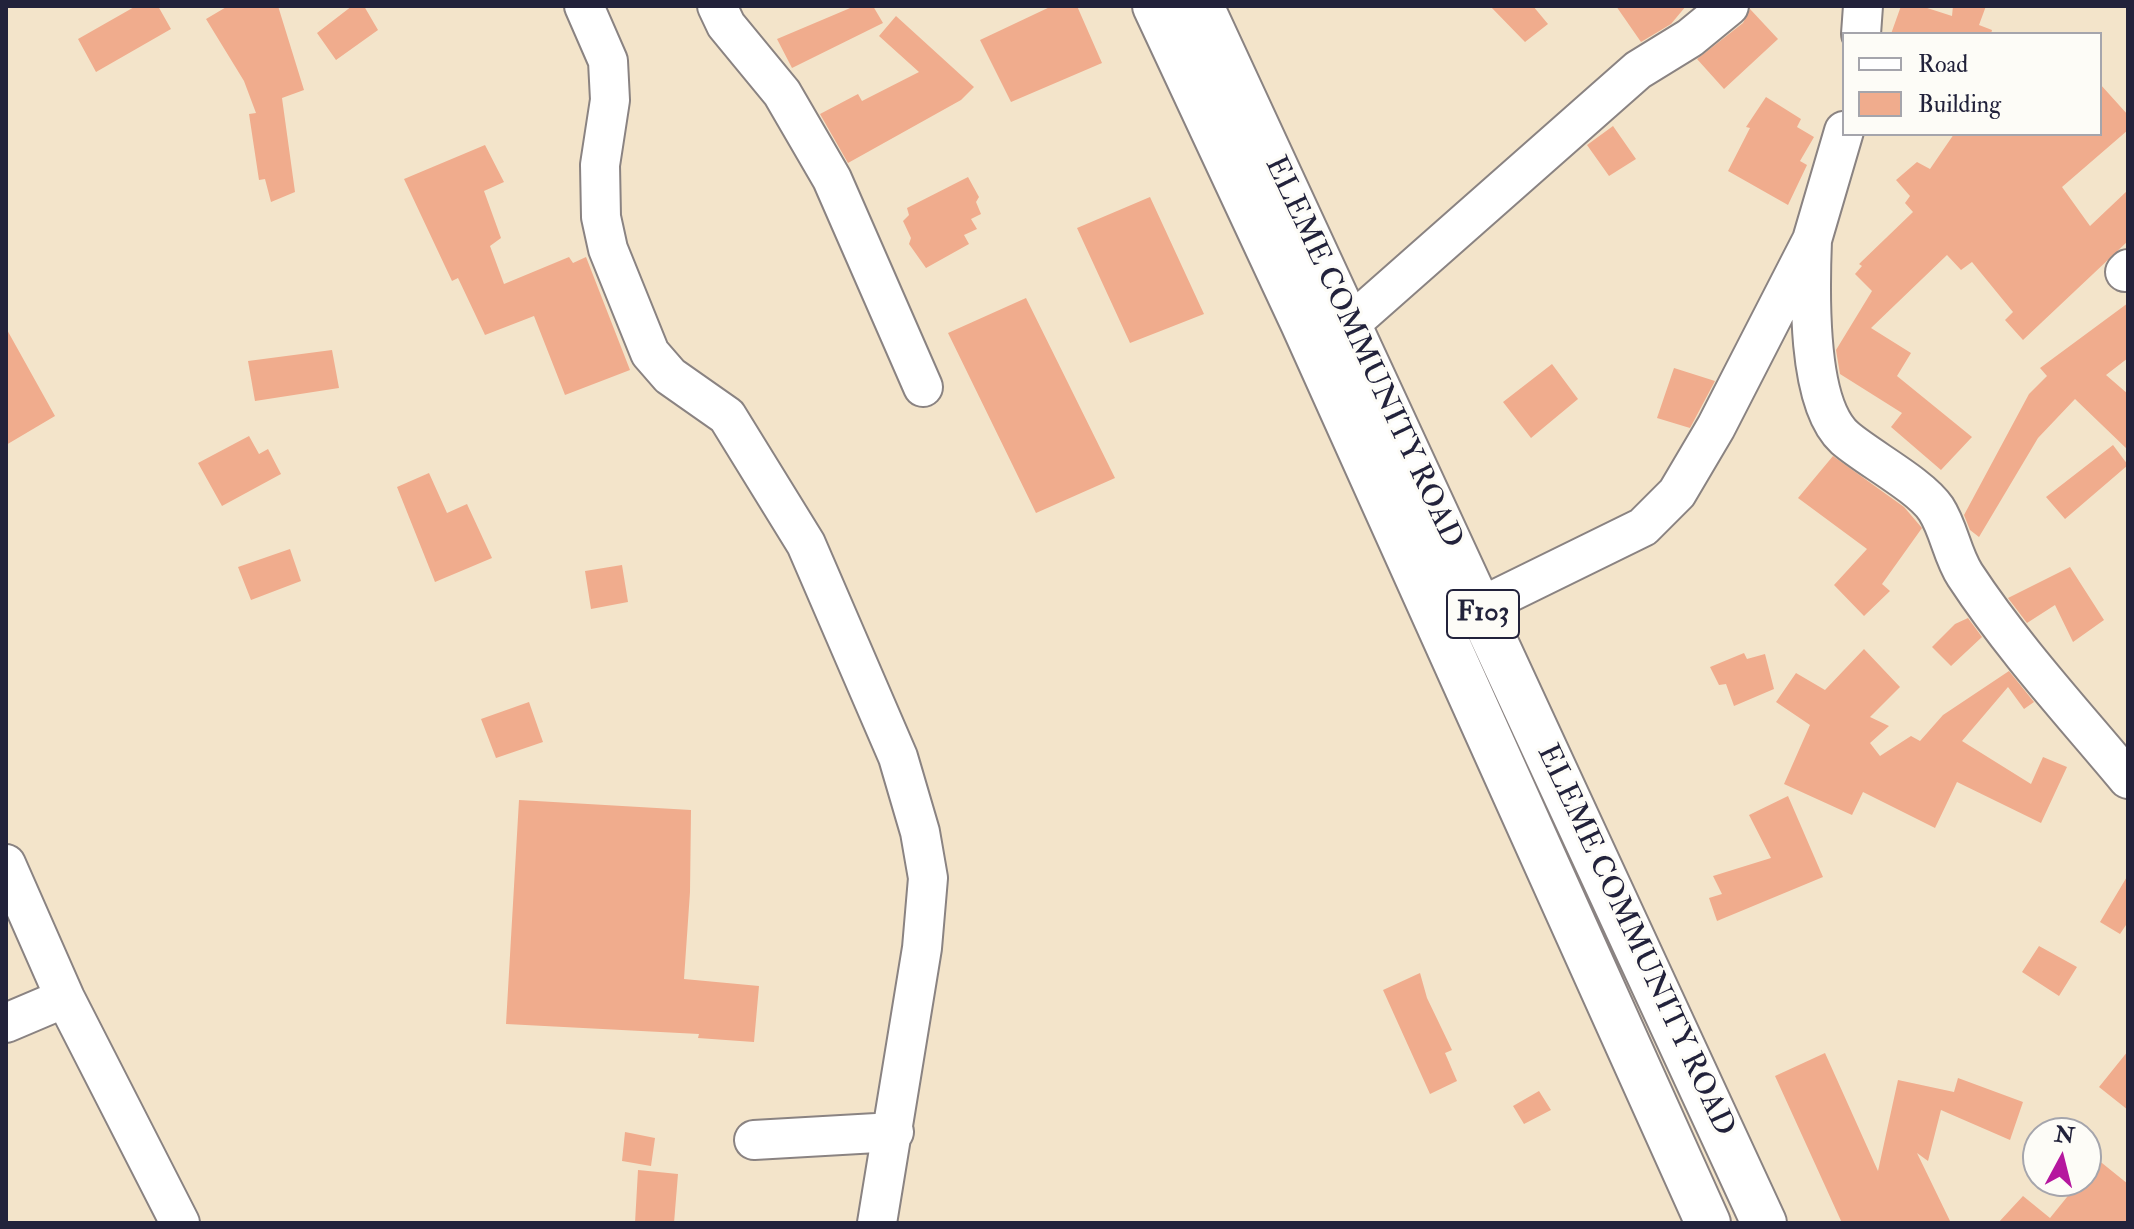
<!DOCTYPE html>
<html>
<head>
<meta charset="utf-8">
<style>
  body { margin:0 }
  #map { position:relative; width:2134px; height:1229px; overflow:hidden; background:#f3e4ca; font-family:"IM FELL Double Pica",serif }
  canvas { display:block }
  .frame { position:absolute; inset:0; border:8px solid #22223b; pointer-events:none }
  .legend { position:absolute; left:1842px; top:32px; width:260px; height:104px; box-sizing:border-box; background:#fdfcf7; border:2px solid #a5a5ac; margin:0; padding:10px 14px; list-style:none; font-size:24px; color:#22223b }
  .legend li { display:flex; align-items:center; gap:16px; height:40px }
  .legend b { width:40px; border:2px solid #a5a5ac }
  .north { position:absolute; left:2022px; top:1117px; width:80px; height:80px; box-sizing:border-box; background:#fdfcf7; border:2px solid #a5a5ac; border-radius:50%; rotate:7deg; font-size:22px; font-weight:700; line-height:32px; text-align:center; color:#22223b }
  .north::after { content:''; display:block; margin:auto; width:28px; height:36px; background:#b5179e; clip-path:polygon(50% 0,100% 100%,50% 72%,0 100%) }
</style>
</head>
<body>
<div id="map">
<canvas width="2134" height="1229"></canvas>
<div class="frame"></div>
<ul class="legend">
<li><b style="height:10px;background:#fff"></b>Road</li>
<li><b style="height:22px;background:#f0ac8d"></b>Building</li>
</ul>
<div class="north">N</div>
</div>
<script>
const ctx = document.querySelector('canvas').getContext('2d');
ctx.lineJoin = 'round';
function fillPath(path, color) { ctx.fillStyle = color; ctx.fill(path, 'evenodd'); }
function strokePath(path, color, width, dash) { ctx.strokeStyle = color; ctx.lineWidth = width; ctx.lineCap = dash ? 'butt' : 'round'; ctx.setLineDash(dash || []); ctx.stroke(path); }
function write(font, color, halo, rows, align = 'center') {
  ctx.font = font + ' "IM FELL Double Pica",serif'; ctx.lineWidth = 6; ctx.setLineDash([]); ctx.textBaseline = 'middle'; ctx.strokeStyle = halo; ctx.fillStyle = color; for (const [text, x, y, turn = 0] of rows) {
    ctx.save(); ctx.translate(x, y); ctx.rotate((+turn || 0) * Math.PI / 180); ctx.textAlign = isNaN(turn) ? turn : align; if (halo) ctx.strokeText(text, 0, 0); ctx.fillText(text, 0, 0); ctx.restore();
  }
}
fillPath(new Path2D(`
  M136 6H158L171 29 96 72 78 39Z
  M228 6H278L304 90 282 98 295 192 271 202 265 179 259 180 249 114 256 113 244 81 206 19Z
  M352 6H364L378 30 336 60 317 33Z
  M855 6H873L883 23 792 68 777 39Z
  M1052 6H1077L1102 63 1011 102 980 40Z
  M1490 6H1533L1548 24 1525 42Z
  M1616 6H1686L1671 24 1641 42Z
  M1901 6H1921L1952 16 1953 6H1986L1979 25 1992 30 1991 34H1891Z
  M1750 9 1778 39 1724 89 1697 59 1743 23Z
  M896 16 974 87 961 100 848 163 820 114 858 94 862 101 919 72 879 36Z
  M2100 84 2128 115V130L2062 187 2090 226 2128 190V241L2023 340 2005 320 2013 312 1972 262 1961 270 1947 255 1871 328 1911 353 1897 376 1972 437 1941 470 1891 427 1902 413 1840 374 1836 350 1872 291 1855 274 1862 266 1859 264 1913 212 1905 203 1910 196 1896 180 1917 162 1930 169 1954 134H2100Z
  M1766 97 1801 119 1797 127 1814 137 1800 161 1807 165 1788 205 1728 171 1750 128 1746 127Z
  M1613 126 1636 159 1609 176 1587 145Z
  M485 145 504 182 484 191 501 238 490 246 504 284 569 257 573 263 586 257 630 370 565 395 534 316 485 335 458 278 452 281 404 179Z
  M968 177 979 197 976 202 981 214 971 219 977 229 964 235 969 244 926 268 909 244 911 238 903 221 909 215 907 208Z
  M1150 197 1204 314 1130 343 1077 228Z
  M1026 298 1115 478 1036 513 948 333Z
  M2128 303V358L2106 375 2128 394V450L2075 399 2038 438 1979 537 1970 530 1964 515 2029 394 2047 376 2040 368Z
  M6 328 55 416 6 445Z
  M332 350 339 388 255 401 248 361Z
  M1552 364 1578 399 1531 438 1503 402Z
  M1674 368 1715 381 1690 428 1657 418Z
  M249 436 259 454 268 449 281 474 222 506 198 463Z
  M2113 445 2128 465 2065 519 2046 497Z
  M1833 456 1904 507 1922 528 1882 584 1890 591 1864 616 1834 585 1867 549 1798 498Z
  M429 473 447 513 467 504 492 558 435 582 397 487Z
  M290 549 301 581 251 600 238 567Z
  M622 565 628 602 591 609 585 571Z
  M2070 567 2104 620 2073 642 2055 605 2027 623 2008 598Z
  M1968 618 1982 637 1951 666 1932 647 1955 624Z
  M1864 649 1900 687 1870 717 1889 726 1870 743 1880 756 1911 736 1920 741 1943 715 2009 671 2034 702 2024 709 2008 687 1962 741 2031 784 2043 757 2067 767 2041 823 1957 782 1935 828 1863 792 1852 815 1784 784 1810 725 1776 702 1796 673 1825 690Z
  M1744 653 1747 659 1765 654 1774 689 1734 706 1726 684 1719 685 1710 667Z
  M529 702 543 742 496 758 481 719Z
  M1788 796 1823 877 1717 921 1709 898 1722 894 1713 876 1771 858 1749 815Z
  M519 800 691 810 690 892 684 979 759 986 754 1042 698 1038 699 1034 506 1024Z
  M2128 875V922L2120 934 2100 922Z
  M2039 946 2077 967 2059 996 2022 972Z
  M1420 973 1427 998 1452 1050 1445 1053 1457 1081 1430 1094 1383 990Z
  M2128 1051V1110L2099 1087Z
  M1825 1053 1878 1171 1898 1080 1954 1092 1958 1078 2023 1102 2010 1140 1941 1110 1928 1161 1917 1153 1951 1223H1842L1775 1076Z
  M1539 1091 1551 1110 1524 1124 1513 1106Z
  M625 1132 655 1138 651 1166 622 1161Z
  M2097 1159 2128 1184V1223H1998L2023 1196 2050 1218 2080 1181H2086V1173Z
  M638 1170 678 1174 674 1223H635Z`), '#f0ac8d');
const minor = new Path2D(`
  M584 6 608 61 610 100 600 165 601 217 608 249 650 353 670 376 727 416 806 544 898 757 920 832 928 878 922 948 877 1223
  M717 6 726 25 782 93 832 179 923 387
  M1861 34 1863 6
  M1812 240C1810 289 1806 403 1845 438 1868 458 1920 485 1936 509 1949 529 1952 555 1965 575 2013 648 2073 713 2128 779
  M2125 272 2128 269
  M1349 325 1638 70 1690 38 1729 6
  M1480 607 1643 527 1677 493 1716 427 1812 240 1844 131
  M6 864 65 998 180 1223
  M6 1023 65 998
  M754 1140 894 1132`);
const major = new Path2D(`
  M1155 6 1303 323 1708 1223
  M1201 6 1764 1223`);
strokePath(minor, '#8a8382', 42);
strokePath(major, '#8a8382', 48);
strokePath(minor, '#fff', 38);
strokePath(major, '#fff', 44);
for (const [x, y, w] of [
  [1483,614,72]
]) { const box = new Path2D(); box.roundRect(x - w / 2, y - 24, w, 48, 6); ctx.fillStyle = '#fdfcf7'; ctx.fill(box); strokePath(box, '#22223b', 2); }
write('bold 28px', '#22223b', null, [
  ["F103",1483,614]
]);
write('30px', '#22223b', '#fdfcf7', [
  ["ELEME COMMUNITY ROAD",1362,353,65],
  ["ELEME COMMUNITY ROAD",1634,941,65]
]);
</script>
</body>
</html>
